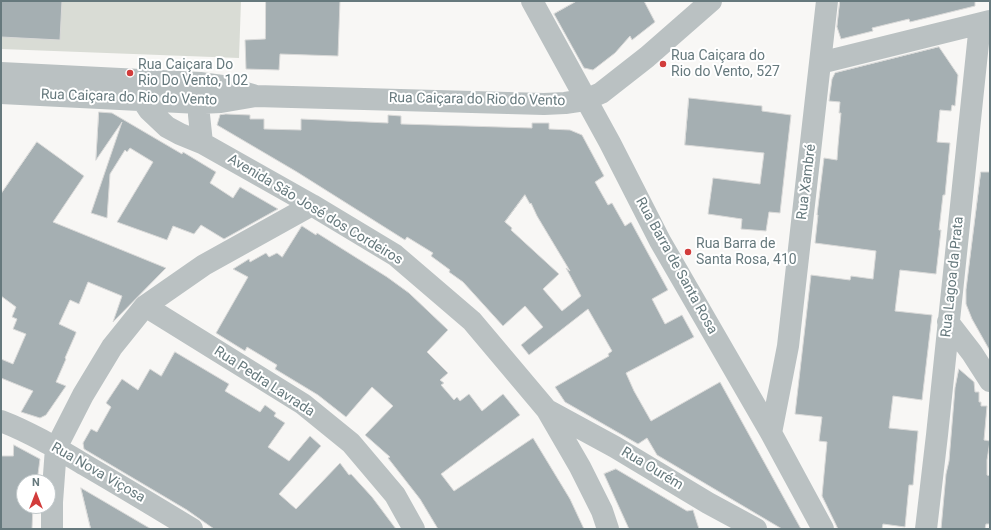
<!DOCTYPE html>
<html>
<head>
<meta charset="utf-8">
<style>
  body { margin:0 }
  #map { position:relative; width:991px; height:530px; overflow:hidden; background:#f8f7f5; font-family:Roboto,sans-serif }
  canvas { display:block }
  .frame { position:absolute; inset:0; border:2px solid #66797d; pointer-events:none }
  .north { position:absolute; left:16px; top:474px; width:40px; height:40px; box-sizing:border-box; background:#fff; border:1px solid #c2c9cb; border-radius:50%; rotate:0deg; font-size:11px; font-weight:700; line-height:16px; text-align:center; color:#66797d }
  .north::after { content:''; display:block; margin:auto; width:14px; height:18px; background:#d23c3b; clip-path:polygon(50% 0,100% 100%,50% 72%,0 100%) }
</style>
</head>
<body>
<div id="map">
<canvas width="991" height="530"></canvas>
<div class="frame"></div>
<div class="north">N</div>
</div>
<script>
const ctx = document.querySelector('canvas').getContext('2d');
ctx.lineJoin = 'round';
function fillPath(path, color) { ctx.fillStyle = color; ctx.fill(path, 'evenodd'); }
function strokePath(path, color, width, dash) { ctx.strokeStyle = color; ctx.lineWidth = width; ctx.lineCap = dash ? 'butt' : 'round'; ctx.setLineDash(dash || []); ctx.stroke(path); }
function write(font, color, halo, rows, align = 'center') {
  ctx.font = font + ' Roboto,sans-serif'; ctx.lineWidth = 4; ctx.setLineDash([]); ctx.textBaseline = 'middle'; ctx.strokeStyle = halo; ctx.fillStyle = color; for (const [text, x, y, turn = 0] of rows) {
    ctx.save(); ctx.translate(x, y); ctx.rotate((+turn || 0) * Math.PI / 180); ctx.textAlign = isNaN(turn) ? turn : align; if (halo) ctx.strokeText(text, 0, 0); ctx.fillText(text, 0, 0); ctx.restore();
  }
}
fillPath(new Path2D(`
  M1 1H241L239 58 1 49Z`), '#d9dcd5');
const building = new Path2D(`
  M1 1H62L60 40 1 37Z
  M266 1H340L338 56 280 54 279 70 246 69 245 40 265 39Z
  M577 1H644L655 22 632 40 630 36 615 53 593 70 584 68 554 14Z
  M840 1H975V6L910 22 909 19 872 28 873 31 841 39 837 27Z
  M939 47 958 75 955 106 952 105 951 111 940 110 937 142 950 143 945 195H943L939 230H941L936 274 900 270 895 311 932 315 922 400 893 396 889 428 918 431 913 485H909L905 527 883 524 882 529H838L822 496 827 442 819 441 822 417 795 414 811 275 850 280 851 276 873 279 876 251 815 243 818 215H817L824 158 837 160 838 146 841 113H839L840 102 829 101 832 79 835 73Z
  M689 98 762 106V111L791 115 780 213 769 212 766 231 741 229 742 219 708 214 713 178 760 184 764 153 685 145Z
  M99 112 112 113 182 154 183 152 216 172 210 183 233 198 240 187 278 209 224 239 201 225 194 234 173 226 167 240 117 222 153 162 130 148 127 152 125 150 110 174 107 218 91 213 122 122 96 160Z
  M226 114 250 115V119H264V129L301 130V119L388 123V115L401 116V124L532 128V123H549V129L570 130 582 135 604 176 595 182 608 205 612 203 625 226 631 222 668 290 652 299 665 324 682 315 694 337 626 373 634 391 651 421 720 382 801 529H782L657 455 647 438 638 444 565 402 555 387 609 356 608 354 612 351 588 309 529 355 521 345 543 327 525 306 503 326 463 282 449 272 450 270 431 256 433 253 407 237 405 240 297 172 217 125 220 115ZM525 195 530 204 531 203 537 216 570 271 566 268 581 296 562 311 543 289 559 274 511 230 512 228 505 222Z
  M37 142 84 176 53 222 166 268 113 322 122 296 88 282 79 304 70 300 59 324 76 332V333L65 358 66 359 56 382 66 386 46 415 40 418 21 412 33 391 1 378V359L13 364 26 334 13 329 17 319 12 317 16 307 1 296V194Z
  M981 172H990V351L972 319 966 304V290Z
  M302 226 316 235 317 233 387 277 409 293 448 330 427 352 448 373 440 380 444 383 441 385 454 400 457 397 460 401 469 394 482 411 503 394 520 415 441 474 454 491 533 438 570 499 584 529H438L420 499 388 458 390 457 365 435 393 406 372 387 346 417 318 395 275 369 277 365 247 347 245 351 216 333 248 277 233 269 249 259 250 262 266 253 269 257 277 253 282 257Z
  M175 352 229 384 225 391 260 412 265 405 276 413 274 416 285 423 268 447 289 461 310 436 321 446 279 494 296 509 340 463 349 475 351 474 372 497 396 529H214L187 510 84 449 83 443 91 429 97 432 111 407 106 403 122 379 138 390 150 369 161 376Z
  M959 369 974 382 975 392H979V402H981V406H987L984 440 990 441 987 460V475L990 476V524H986L985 529H941L946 474 949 461 955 388Z
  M14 445 40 459 37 482H24V506H33L32 529H1V456H13Z
  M616 469 687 511 693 510 699 529H629L604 474Z
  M81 488 122 512 151 529H91Z`);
fillPath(building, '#a5afb2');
strokePath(building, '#d9d9d8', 1);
strokePath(new Path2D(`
  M532 1 610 143 660 241 771 433 823 529
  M820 63 990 21
  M1 73 200 83 222 86 253 95
  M143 81V101L149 110 167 127 180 134 202 143 312 205 395 255 472 321 547 410 580 467 602 511 608 529
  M200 88 199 115 202 143
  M1 93 199 103 221 102 256 96 544 104 565 103 585 100 601 93 647 57 711 1
  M145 306 303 404 351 443 395 495 414 529
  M948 322 972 353 990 381
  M547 410 615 447 708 503 756 529
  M1 421C30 432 58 449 85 465 121 486 156 507 192 529
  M771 433 788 346 827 1
  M52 529V502L56 448 83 395 112 347 145 306 204 265 312 205
  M926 529 937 435 980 24`), '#bac1c2', 22);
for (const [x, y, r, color] of [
  [663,64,4,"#d23c3b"],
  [130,73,4,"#d23c3b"],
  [688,252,4,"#d23c3b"]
]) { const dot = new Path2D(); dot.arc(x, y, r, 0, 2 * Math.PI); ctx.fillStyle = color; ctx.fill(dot); strokePath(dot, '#fff', 1.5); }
write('14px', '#66797d', '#fff', [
  ["Rua Caiçara do",671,56],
  ["Rio do Vento, 527",671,72],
  ["Rua Caiçara Do",138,65],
  ["Rio Do Vento, 102",138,81],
  ["Rua Barra de",696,244],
  ["Santa Rosa, 410",696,260]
], 'left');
write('14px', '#66797d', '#fff', [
  ["Rua Caiçara do Rio do Vento",129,98,2],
  ["Rua Caiçara do Rio do Vento",477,100,1],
  ["Rua Xambré",807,182,-83],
  ["Avenida São José dos Cordeiros",315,210,31],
  ["Rua Barra de Santa Rosa",676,266,61],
  ["Rua Lagoa da Prata",953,277,-84],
  ["Rua Pedra Lavrada",264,382,33],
  ["Rua Ourém",652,469,31],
  ["Rua Nova Viçosa",98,473,30]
]);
</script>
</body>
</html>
